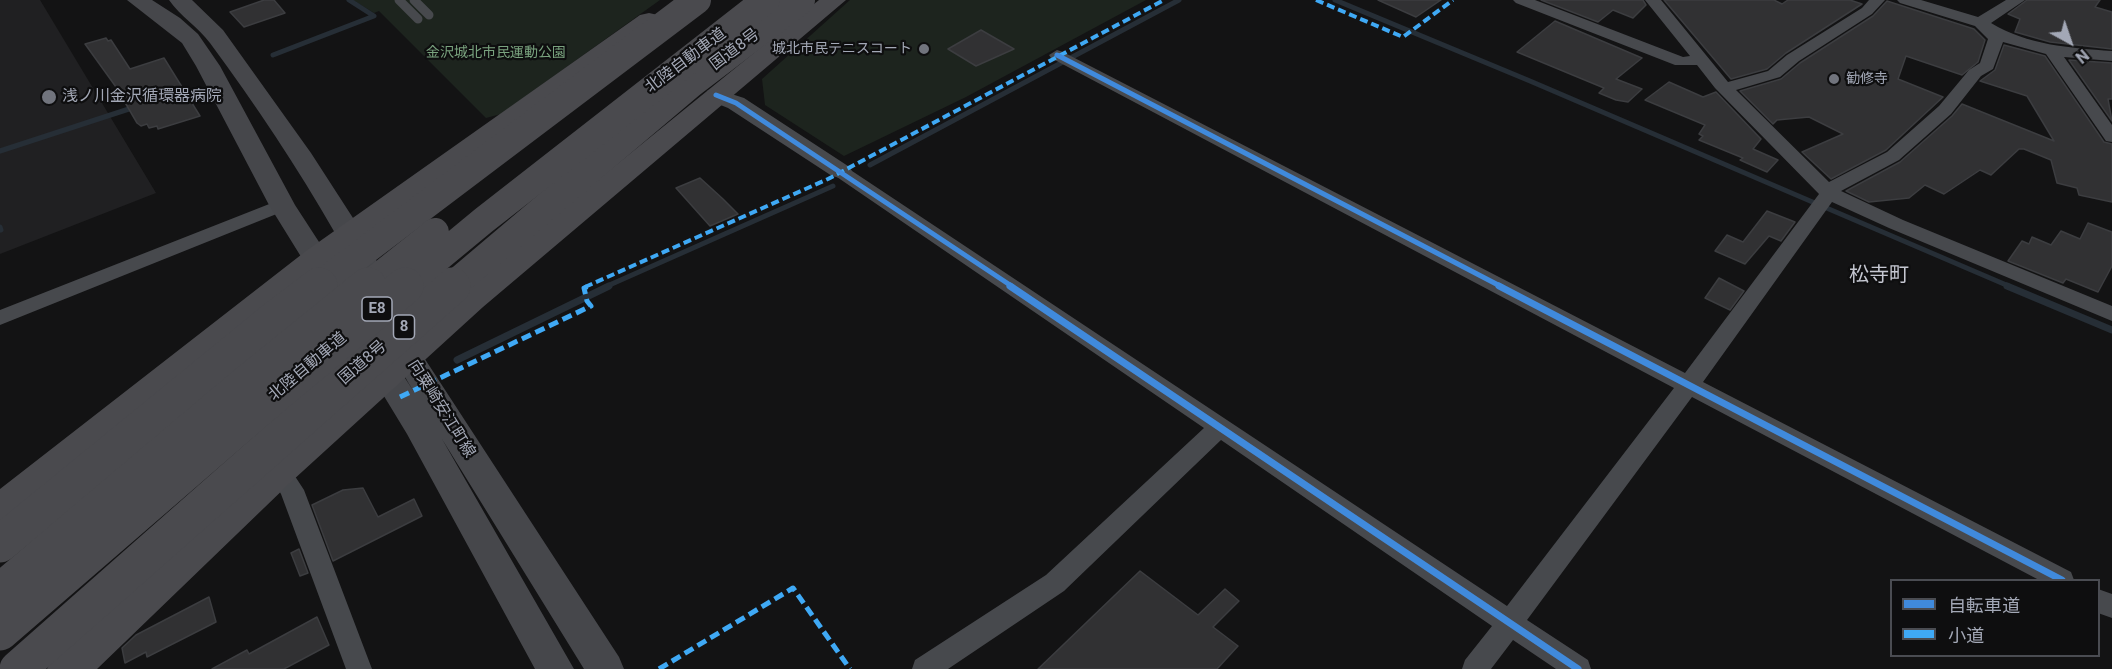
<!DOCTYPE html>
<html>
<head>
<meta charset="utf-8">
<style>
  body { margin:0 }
  #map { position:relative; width:2112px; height:669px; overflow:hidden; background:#131314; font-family:Roboto,"Noto Sans JP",sans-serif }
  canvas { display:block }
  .legend { position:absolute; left:1890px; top:579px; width:210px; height:78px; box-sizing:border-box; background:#0e0e0f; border:2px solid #4a4c52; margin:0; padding:8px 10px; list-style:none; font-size:18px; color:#a3a8b6 }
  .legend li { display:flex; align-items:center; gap:12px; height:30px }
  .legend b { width:30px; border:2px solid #4a4c52 }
  .north { position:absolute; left:2040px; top:12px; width:60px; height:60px; -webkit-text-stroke:4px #0e0e0f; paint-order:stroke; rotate:140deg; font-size:16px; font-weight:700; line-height:24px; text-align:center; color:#a3a8b6 }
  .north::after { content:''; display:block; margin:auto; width:21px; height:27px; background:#a3a8b6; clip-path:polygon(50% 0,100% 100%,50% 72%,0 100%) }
</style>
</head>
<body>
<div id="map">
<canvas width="2112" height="669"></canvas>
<ul class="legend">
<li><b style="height:8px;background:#408adc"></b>自転車道</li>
<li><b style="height:8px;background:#3fa9f5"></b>小道</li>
</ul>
<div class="north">N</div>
</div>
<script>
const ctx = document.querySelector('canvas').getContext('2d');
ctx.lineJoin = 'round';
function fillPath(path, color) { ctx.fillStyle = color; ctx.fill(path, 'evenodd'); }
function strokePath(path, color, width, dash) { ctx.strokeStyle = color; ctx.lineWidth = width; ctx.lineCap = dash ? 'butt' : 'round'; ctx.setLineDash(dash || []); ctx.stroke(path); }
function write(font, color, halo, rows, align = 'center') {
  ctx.font = font + ' Roboto,"Noto Sans JP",sans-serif'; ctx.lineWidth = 4.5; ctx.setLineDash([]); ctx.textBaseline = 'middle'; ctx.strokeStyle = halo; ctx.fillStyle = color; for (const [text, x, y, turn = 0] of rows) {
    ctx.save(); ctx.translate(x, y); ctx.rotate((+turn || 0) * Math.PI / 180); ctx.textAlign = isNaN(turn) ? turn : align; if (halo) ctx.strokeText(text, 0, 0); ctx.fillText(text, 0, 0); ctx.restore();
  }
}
fillPath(new Path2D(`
  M0 0H40L156 193 0 254Z`), '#202022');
fillPath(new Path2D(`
  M353 0H660L501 114 486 118 379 11 374 13Z
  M850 0H1146L966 97 844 156 765 105 762 79Z`), '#1d241e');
strokePath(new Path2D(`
  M1335 0 1530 81 2011 287
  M273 55 374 16 349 0
  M0 151 135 107
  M870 165 1179 0
  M0 227 1 230
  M605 287 833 186`), '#262e36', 5);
strokePath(new Path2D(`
  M2007 286 2112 330
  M457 360 609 286`), '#262e36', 7);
const building = new Path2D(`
  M264 0H274L285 13 244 27 230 12Z
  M1378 0H1441L1416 17Z
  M1541 0H1643L1646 5 1633 18 1613 10 1598 22Z
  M1664 0H1774L1782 4 1788 0H1850L1862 4 1786 53 1767 69 1731 79Z
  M2027 0H2100L2095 7 2112 12V49L2050 42 2015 32 2020 19 2008 14Z
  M1887 1 1974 29 1985 40 1978 62 1962 75 1906 56 1898 79 1943 97 1886 150 1831 179 1802 152 1843 134 1809 117 1777 120 1773 124 1740 91 1781 79 1800 63 1873 16Z
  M1555 21 1642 58 1616 79 1642 89 1628 102 1616 100 1599 93 1604 88 1517 52Z
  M981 30 1014 49 976 66 948 49Z
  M106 38 108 41 111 40 130 69 164 58 200 116 158 129 157 126 149 128 147 124 141 126 137 123 116 87 85 44Z
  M2004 45 2045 56 2104 142 2112 144V202L2079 195 2077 188 2057 183 2051 160 2024 149H2019L1991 175 1980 170 1944 194 1925 185 1909 198 1869 202 1846 191 1900 162 1952 116 1962 104 2054 141 2027 96 1980 81 1995 70Z
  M2069 60 2112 63V99H2108L2112 121Z
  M1669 82 1703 97 1716 92 1761 139 1753 149 1778 160 1767 172 1740 160 1743 158 1699 140 1703 136 1699 134 1705 125 1645 100Z
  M700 178 723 199 738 214 710 226 676 188Z
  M1767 211 1795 222 1781 241 1769 236 1745 264 1715 251 1727 235 1743 242Z
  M2088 223 2112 232V266L2098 292 2066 279 2063 283 2008 261 2022 241 2029 244 2032 237 2051 245 2061 231 2080 239Z
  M1719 278 1744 291 1730 310 1705 298Z
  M363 488 378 517 414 499 422 516 333 561 312 505 343 490Z
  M299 549 308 573 300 576 291 553Z
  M1140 571 1198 615 1225 589 1239 601 1213 627 1238 646 1217 669H1038Z
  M209 597 216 622 147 657 146 652 125 663 122 648 136 635Z
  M317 617 329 645 284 669H212L247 650 249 654Z`);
fillPath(building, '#313133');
strokePath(building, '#3c3d40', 1.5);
strokePath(new Path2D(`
  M399 0 418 19
  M414 0 429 15`), '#47494d', 9);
fillPath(new Path2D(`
  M1513 0H1535L1683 57 1690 56 1645 0H1661L1728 82 1768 71 1787 55 1862 8 1869 0H1885L1872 14 1799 61 1780 77 1736 90 1829 182 1887 152 1939 106 1969 70 1980 63 1988 39 1975 26 1900 3 1897 0H1921L1978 17 2006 0H2025L1991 23C2028 45 2069 48 2112 51V61L2064 57 2112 125V142L2106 141 2046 54 2003 42 1993 69 1981 76 1951 114 1899 160 1841 191 1903 220 2112 306V321L1889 228 1832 202 1703 382 2071 572 2074 580H2039L1692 397 1527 620 1588 660 1591 669H1556L1513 640 1491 669H1462L1465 660 1492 626 1221 440 1064 591 948 669H912L915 660 1046 575 1204 428 834 175 831 171 834 167H846L1507 606 1674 388 1051 58 1049 55 1057 50 1063 52 1685 373 1819 194 1715 88 1697 65H1675L1516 3Z
  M282 199 289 201 291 205 289 209 0 325V310Z
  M279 462 287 464 304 490 372 669H346L281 494 267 471 271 464Z
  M2098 589 2112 594V618L2098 613Z`), '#47494d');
fillPath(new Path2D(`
  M716 89 744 98 848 166 852 171 848 176 840 178 832 176 728 108 708 100 705 95 708 90Z`), '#47494d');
fillPath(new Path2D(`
  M127 0H152L180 18 198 34 220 66 295 205 345 282 341 289 331 292 321 289 269 205 196 66 182 43Z
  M169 0H192L223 30 311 153 364 235 421 353 619 657 624 669H584L442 439 574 669H535L407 434 359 355 363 347 374 344 385 347 414 392C383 342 365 285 335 233 298 168 255 104 210 43 198 27 180 16 169 0Z`), '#46474b');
fillPath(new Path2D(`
  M819 0H846L483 307 292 481 97 669H47L53 655 266 461 461 291Z
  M649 13 658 15 661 20 658 25 328 265 13 522 0 527V489L306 251 640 15Z`), '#4a4a4e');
strokePath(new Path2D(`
  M317 287 697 0
  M451 287 692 83 801 0`), '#4a4a4e', 28);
strokePath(new Path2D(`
  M0 544 273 321 319 286
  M18 669 452 286`), '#4a4a4e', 37);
strokePath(new Path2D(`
  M366 287 435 232
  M403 287 484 220 766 0`), '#4a4a4e', 28);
strokePath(new Path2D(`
  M0 592 243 387 368 286
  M0 632 272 397 405 286`), '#4a4a4e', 37);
strokePath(new Path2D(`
  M1316 0 1403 37 1453 0
  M585 287 828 179 1164 0`), '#3fa9f5', 4, [8, 4]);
strokePath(new Path2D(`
  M400 397 591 306 587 301 584 288 589 286
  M659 669 793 588 850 669`), '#3fa9f5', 5, [10, 5]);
strokePath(new Path2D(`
  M1057 55 1502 287
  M716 95 736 103 1013 287`), '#408adc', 5);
strokePath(new Path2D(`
  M1010 286 1578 669
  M1499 286 2062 580`), '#408adc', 7);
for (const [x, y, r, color] of [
  [924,49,6,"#71747d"],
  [1834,79,6,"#71747d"],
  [49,97,8,"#71747d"]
]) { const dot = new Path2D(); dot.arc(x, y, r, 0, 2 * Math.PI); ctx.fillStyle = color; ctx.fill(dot); strokePath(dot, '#0e0e0f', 2); }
write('14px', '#a3a8b6', '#0e0e0f', [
  ["城北市民テニスコート",912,49],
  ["勧修寺",1846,79,"left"]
], 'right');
write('14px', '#79a27e', '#0e0e0f', [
  ["金沢城北市民運動公園",496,53]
]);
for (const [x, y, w] of [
  [377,309,30],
  [404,327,21]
]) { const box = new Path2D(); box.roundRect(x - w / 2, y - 12, w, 24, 4.5); ctx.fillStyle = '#0e0e0f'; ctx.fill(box); strokePath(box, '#a3a8b6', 1.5); }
write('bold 15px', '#a3a8b6', null, [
  ["E8",377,309],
  ["8",404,327]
]);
write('16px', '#a3a8b6', '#0e0e0f', [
  ["国道8号",735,50,-37],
  ["北陸自動車道",686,61,-37],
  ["国道8号",363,363,-41],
  ["北陸自動車道",308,367,-40],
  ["向粟崎安江町線",441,409,58]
]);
write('16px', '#a3a8b6', '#0e0e0f', [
  ["浅ノ川金沢循環器病院",62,97]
], 'left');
write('20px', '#c5c7d1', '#0e0e0f', [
  ["松寺町",1879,276]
]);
</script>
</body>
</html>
